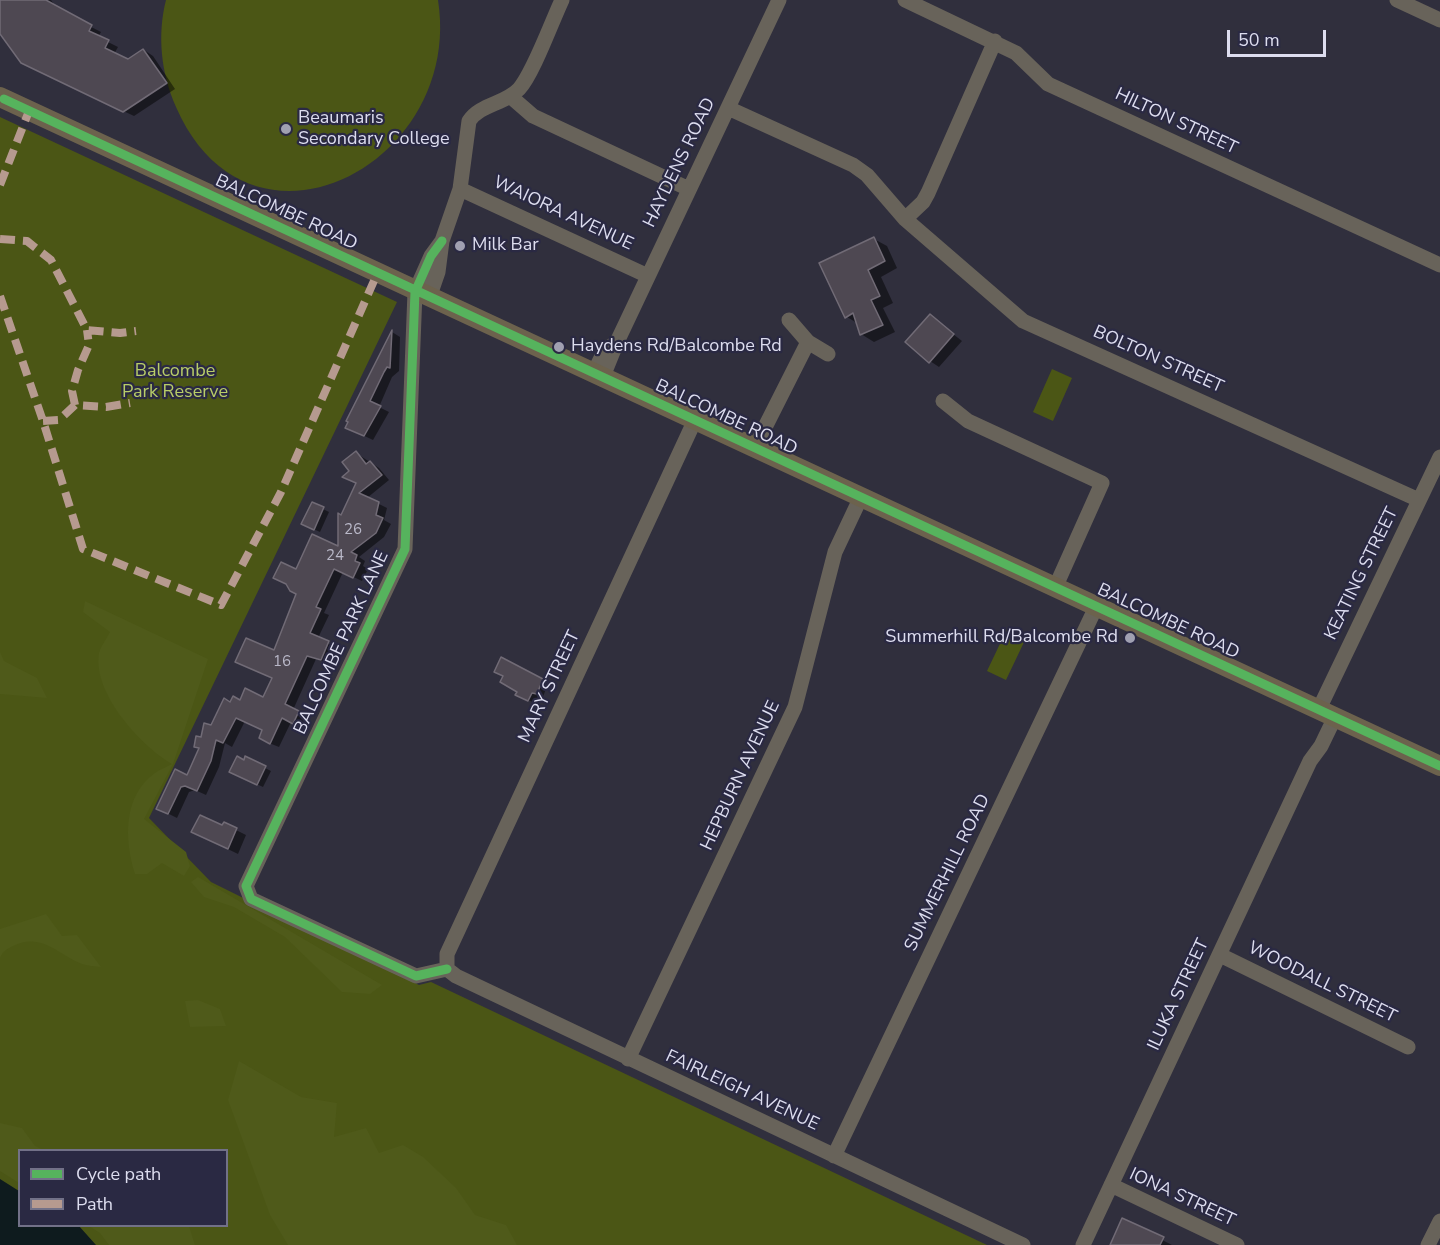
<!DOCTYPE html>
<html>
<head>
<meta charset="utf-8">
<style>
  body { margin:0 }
  #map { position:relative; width:1440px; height:1245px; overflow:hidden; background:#302f3d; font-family:"Nunito Sans",sans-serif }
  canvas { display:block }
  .legend { position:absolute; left:18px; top:1149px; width:210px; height:78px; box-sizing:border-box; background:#2a2943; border:2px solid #727188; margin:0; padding:8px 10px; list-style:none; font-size:18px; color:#ddddef }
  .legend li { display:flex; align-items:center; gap:12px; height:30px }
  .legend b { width:30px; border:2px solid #727188 }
  .scale { position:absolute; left:1227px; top:30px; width:99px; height:27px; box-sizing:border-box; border:3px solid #ddddef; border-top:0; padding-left:8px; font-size:18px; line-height:21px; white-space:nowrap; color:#ddddef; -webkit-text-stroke:4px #2a2943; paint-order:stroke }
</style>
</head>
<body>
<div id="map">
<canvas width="1440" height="1245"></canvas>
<ul class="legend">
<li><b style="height:8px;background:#56b35d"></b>Cycle path</li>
<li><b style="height:8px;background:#b69a8f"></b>Path</li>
</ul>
<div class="scale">50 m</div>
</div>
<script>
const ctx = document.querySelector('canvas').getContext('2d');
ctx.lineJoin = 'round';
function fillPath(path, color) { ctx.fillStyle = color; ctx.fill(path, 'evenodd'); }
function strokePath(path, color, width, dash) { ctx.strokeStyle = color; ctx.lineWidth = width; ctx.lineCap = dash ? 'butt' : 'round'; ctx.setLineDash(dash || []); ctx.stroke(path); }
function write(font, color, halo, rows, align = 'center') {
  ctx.font = font + ' "Nunito Sans",sans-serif'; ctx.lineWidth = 4.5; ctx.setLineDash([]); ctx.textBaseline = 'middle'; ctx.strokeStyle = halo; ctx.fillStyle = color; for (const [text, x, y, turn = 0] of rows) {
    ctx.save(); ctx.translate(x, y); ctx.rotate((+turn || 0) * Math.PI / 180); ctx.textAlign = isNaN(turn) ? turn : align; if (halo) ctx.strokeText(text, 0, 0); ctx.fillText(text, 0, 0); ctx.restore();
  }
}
fillPath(new Path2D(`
  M166 0H438C464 164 250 276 176 107 161 73 157 35 166 0Z
  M0 117 397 302 149 818 211 882 419 985 431 982 987 1245H0ZM20 1150H226V1226H20Z
  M1052 369 1072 378 1053 421 1033 412Z
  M1007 629 1026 638 1006 680 987 671Z`), '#4b5615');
fillPath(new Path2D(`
  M85 601 208 659 173 764 144 819 186 852 190 866 184 876 162 863 147 874H135C124 839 123 796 155 773 160 769 167 767 172 764 141 746 92 693 99 653 101 646 107 638 110 632L83 612Z
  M0 652 4 661 37 678 47 698 0 694Z
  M198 877 382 985 370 994 342 992 285 937 234 907 204 897 191 882Z
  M46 914 62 936 77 935 101 967C95 966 88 966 82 964 58 955 42 932 13 946 7 949 3 951 0 958V929Z
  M198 1000 220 1009 226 1026 190 1027 185 1001Z
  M239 1061 301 1097 337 1103 334 1137 366 1128 379 1153 403 1145 423 1157 456 1188 475 1215 506 1225 517 1245H288L270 1215 228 1100Z
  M0 1123 22 1128 35 1146 43 1150H20L19 1183 0 1171Z
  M89 1226H189L195 1245H109L100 1233Z`), '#4f5a1a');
fillPath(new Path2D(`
  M0 1179 19 1191 20 1226H79L96 1245H0Z`), '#0e1b1e');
fillPath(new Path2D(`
  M0 0H51L58 10 101 32 98 37 118 47 114 54 128 61 144 50 153 56 175 89 134 116 32 68 0 31Z
  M874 239 887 246 897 268 881 277 893 303 883 308 895 332 874 342 861 334 857 323 847 317Z
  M930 316 962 341 939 367 930 361Z
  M392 332 400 337 399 371 392 377 379 407 389 412 373 440 356 432 354 413Z
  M356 453 379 468 389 480 367 498 387 508 384 520 391 524 384 537 359 557 365 561 363 566 368 569 362 581 343 572 324 613 329 615 318 638 337 648 330 664 316 659 293 710 307 717 302 727 291 722 279 747 269 743 264 730 245 721 232 747 225 743 219 767 206 795 195 790 189 792 177 818 167 813 158 808 187 777 202 739 211 727 231 704 263 699 273 679 246 666 274 652 298 594 296 571 340 548 342 517 357 484 351 471Z
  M313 504 329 512 320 532 309 527Z
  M502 659 548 683 543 697 539 695 535 703 523 698Z
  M265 768 271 771 263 787 237 775Z
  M223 827 236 830 246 835 238 854 203 837Z
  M1123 1220 1172 1245H1111Z`), '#0007');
const building = new Path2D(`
  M0 0H46L92 25 89 31 109 40 105 48 128 59 143 49 167 83 123 112 21 63 0 34Z
  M874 237 885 261 868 270 880 296 871 300 883 325 860 335 853 313 845 318 819 263Z
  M930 314 954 334 929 363 905 342Z
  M392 330 390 368 387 367 384 372 370 401 381 406 364 436 345 428 348 422 346 421Z
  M356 451 366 464 370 461 382 475 359 493 379 502 376 515 383 518 376 533 351 552 357 555 355 561 360 563 353 578 334 569 316 607 321 609 310 633 329 641 321 660 307 656 285 704 299 711 293 724 282 718 270 744 259 738 262 730 236 718 223 743 216 740 211 761 197 791 185 786 181 787 168 814 156 809 175 769 187 775 199 748 194 747 196 736 201 737 204 723 211 725 224 698 230 702 233 696 240 700 245 688 263 697 272 678 235 662 246 638 274 650 296 594 290 591 286 584 273 578 281 562 296 569 312 534 338 546V513L341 515 356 483 342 477 349 471 342 462Z
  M312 502 324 507 314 530 301 524Z
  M501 657 543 679 537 694 532 693 528 701 515 695 517 692 500 682 503 676 494 672Z
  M237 756 244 760 245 756 266 766 257 785 229 772Z
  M200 815 222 825 224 822 237 828 228 849 191 832Z
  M1122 1218 1164 1237 1160 1245H1110Z`);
fillPath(building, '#4e4852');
strokePath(building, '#716b76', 1.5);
strokePath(new Path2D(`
  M905 0 1016 53 1048 84 1440 265
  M1397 0 1440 20
  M510 96 533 116 689 189
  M728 108 853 165 867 175 905 219 1023 321 1419 500
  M460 189 648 276
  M905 219 923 202 928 193 995 41
  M442 241 431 256 415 292 405 549 246 886 251 899 416 976 447 969
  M429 298 438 272 442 241 460 189 469 121C480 104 505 104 519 89 533 74 552 21 562 0
  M789 320 808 342
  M593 374 605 350 614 344
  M602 379 617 342 779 0
  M943 401 968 421 1102 483 1055 588
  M754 449 808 342 828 354
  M1319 709 1440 457
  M1220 955 1408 1047
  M447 969 456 976 1023 1245
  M447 969V954L694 422
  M628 1059 795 707 835 552 860 499
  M834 1156 1096 607
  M1111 1185 1237 1245
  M1083 1245 1310 761 1321 746 1335 717
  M1428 1245 1440 1221`), '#68635a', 15);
strokePath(new Path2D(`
  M0 97 1440 766`), '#6c624d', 20);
strokePath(new Path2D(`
  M0 185 29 111
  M0 239 27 241 51 260 87 330 120 333 136 331
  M0 296 43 421 83 549 221 605 281 492 377 274
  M75 405 72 391 78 370 89 345 87 330
  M43 421 59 420 75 405 106 407 130 403`), '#b69a8f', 8, [15, 8]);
strokePath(new Path2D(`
  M4 99 1440 766
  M442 241 431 256 415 292 405 549 246 886 251 899 416 976 447 969`), '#56b35d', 9);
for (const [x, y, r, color] of [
  [286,129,6,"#a0a0b1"],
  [460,246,6,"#a0a0b1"],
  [559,347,6,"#a0a0b1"],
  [1130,638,6,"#a0a0b1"]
]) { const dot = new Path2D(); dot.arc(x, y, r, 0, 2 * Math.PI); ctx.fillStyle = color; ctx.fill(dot); strokePath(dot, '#2a2943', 2); }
write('15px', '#b9b8c8', null, [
  ["26",353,530],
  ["24",335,556],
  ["16",282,662]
]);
write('18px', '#ddddef', '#2a2943', [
  ["Beaumaris",298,119],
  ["Secondary College",298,140],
  ["Milk Bar",472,246],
  ["Haydens Rd/Balcombe Rd",571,347],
  ["Summerhill Rd/Balcombe Rd",1118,638,"right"]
], 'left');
write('18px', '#ddddef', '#2a2943', [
  ["HILTON STREET",1176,122,25],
  ["HAYDENS ROAD",680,163,-64],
  ["BALCOMBE ROAD",286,213,25],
  ["WAIORA AVENUE",563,214,25],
  ["BOLTON STREET",1158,360,24],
  ["BALCOMBE ROAD",726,418,25],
  ["KEATING STREET",1362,574,-64],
  ["BALCOMBE ROAD",1168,622,25],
  ["BALCOMBE PARK LANE",342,643,-65],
  ["MARY STREET",550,687,-65],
  ["HEPBURN AVENUE",741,776,-65],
  ["SUMMERHILL ROAD",948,873,-64],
  ["WOODALL STREET",1322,983,26],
  ["ILUKA STREET",1179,995,-65],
  ["FAIRLEIGH AVENUE",742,1091,25],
  ["IONA STREET",1182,1198,25]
]);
write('18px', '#b8cd68', '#2a2943', [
  ["Balcombe",175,372],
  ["Park Reserve",175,393]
]);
</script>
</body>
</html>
